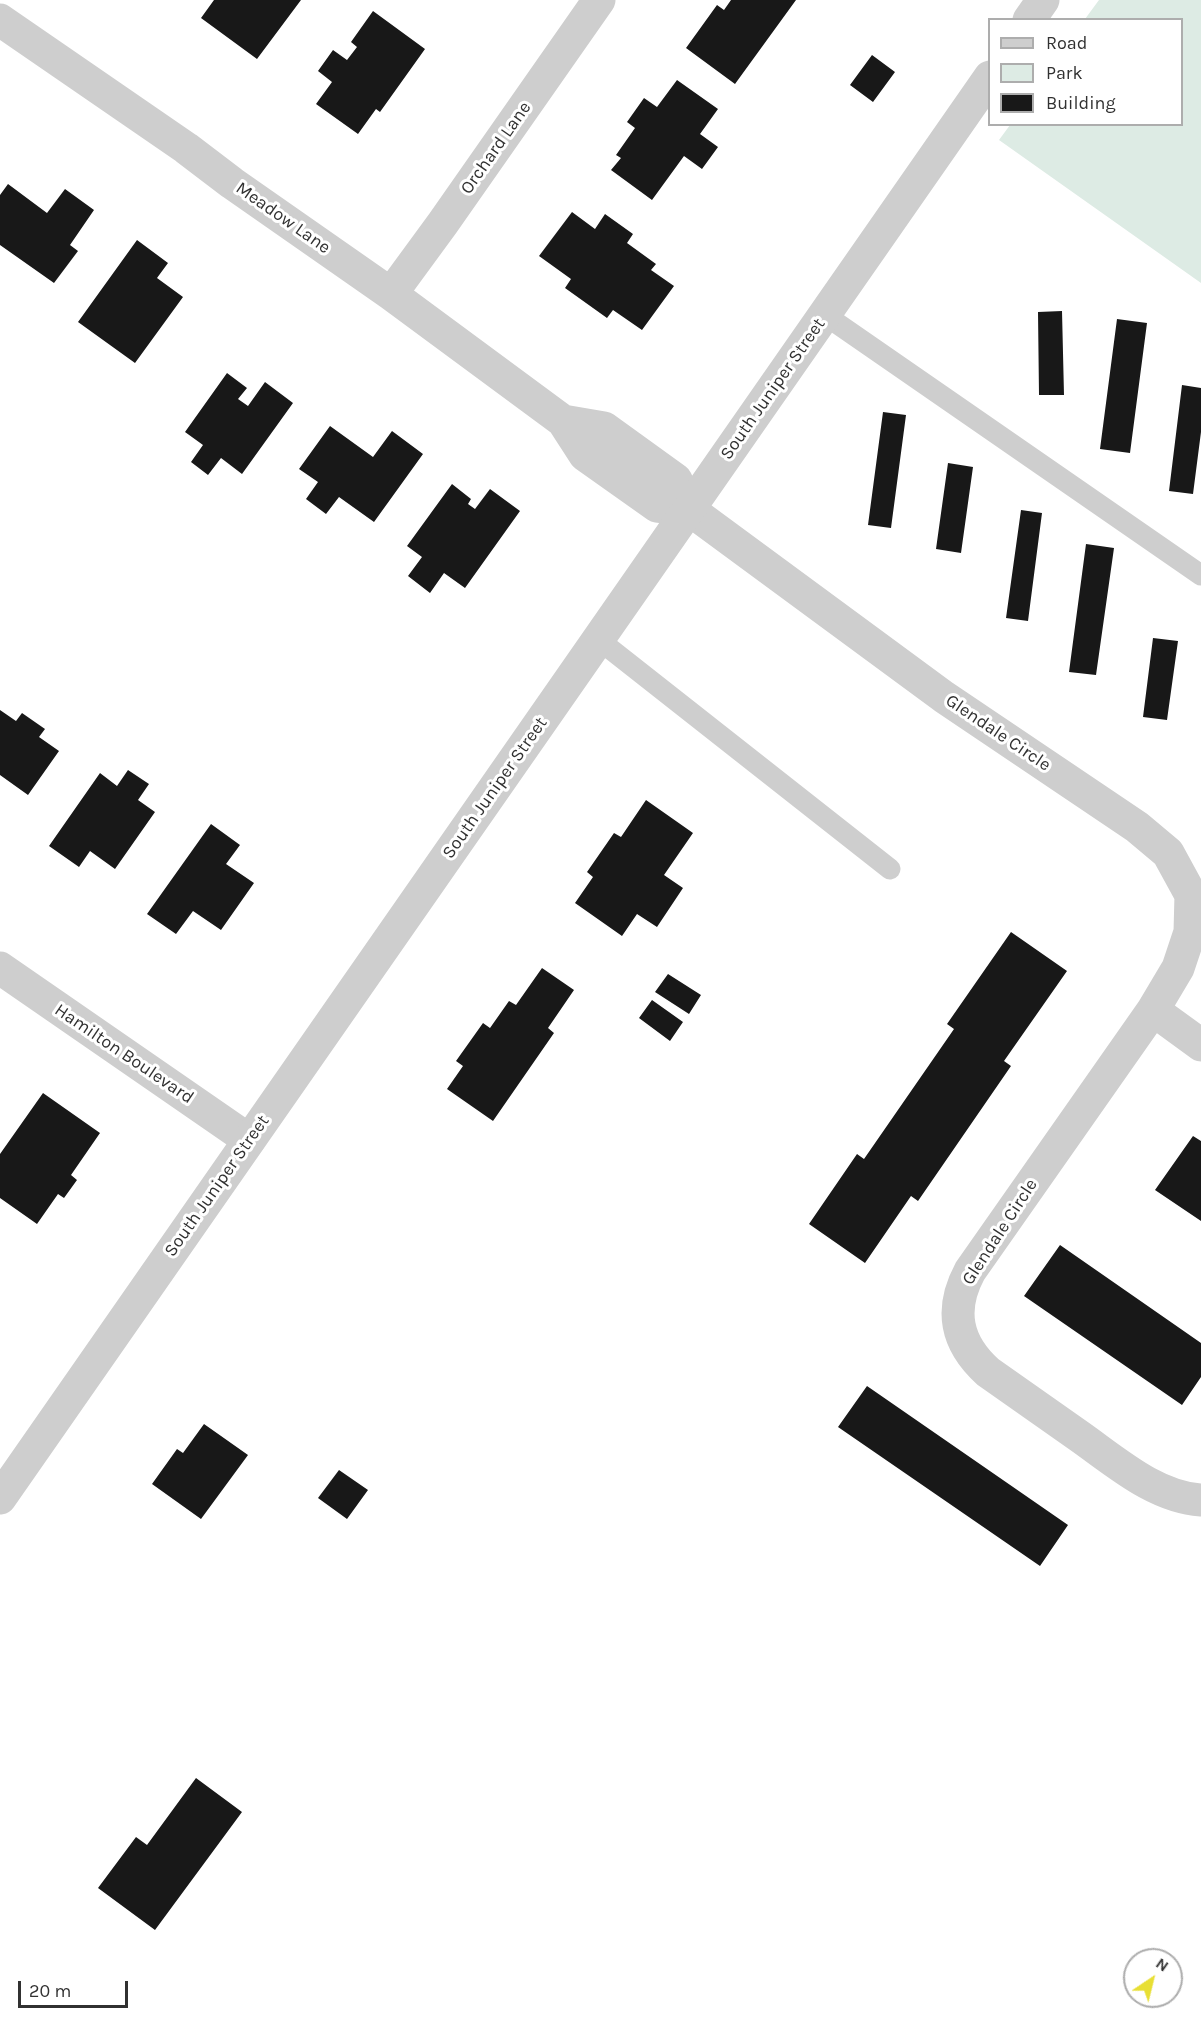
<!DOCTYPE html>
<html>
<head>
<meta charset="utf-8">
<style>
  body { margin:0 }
  #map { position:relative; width:1201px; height:2026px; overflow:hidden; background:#fff; font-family:Karla,sans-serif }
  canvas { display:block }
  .legend { position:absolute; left:988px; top:18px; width:195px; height:108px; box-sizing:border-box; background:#fff; border:2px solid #adadad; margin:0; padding:8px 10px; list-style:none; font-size:18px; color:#313131 }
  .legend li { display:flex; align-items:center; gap:12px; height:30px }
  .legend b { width:30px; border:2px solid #adadad }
  .north { position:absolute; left:1123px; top:1948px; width:60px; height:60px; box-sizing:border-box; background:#fff; border:2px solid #adadad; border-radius:50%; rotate:35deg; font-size:16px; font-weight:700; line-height:24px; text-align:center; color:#313131 }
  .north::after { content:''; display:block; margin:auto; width:21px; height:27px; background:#e8df34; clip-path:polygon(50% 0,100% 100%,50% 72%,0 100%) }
  .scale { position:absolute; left:18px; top:1981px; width:110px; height:27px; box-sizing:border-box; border:3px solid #313131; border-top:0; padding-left:8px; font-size:18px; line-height:21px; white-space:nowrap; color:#313131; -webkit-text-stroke:4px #fff; paint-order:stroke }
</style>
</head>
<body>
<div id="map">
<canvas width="1201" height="2026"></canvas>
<ul class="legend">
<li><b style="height:8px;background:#cecece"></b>Road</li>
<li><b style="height:16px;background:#ddebe4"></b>Park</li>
<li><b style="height:16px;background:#181818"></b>Building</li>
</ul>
<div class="north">N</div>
<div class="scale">20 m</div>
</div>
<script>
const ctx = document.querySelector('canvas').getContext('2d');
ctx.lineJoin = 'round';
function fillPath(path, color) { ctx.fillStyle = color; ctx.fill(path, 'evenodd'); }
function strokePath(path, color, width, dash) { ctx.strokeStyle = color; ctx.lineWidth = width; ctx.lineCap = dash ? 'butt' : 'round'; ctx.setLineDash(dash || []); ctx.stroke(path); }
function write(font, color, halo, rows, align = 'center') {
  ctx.font = font + ' Karla,sans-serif'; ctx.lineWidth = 6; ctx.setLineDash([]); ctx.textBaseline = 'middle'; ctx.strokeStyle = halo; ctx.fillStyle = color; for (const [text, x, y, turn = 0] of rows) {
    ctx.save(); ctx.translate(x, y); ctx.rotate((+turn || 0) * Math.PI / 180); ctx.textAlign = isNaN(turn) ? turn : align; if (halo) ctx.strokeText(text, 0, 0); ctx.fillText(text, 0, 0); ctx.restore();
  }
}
fillPath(new Path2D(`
  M1099 0H1201V283L999 140 1010 125 1182 124V20L1085 19Z`), '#ddebe4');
fillPath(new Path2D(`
  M214 0H301L257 59 201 18Z
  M731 0H796L735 84 686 48 717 5 724 10Z
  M373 11 425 49 380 112 376 109 358 134 316 104 332 82 318 71 333 50 347 60 357 47 351 42Z
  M872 55 895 72 873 102 850 85Z
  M677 80 718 109 700 134 718 147 702 169 684 156 652 200 611 170 621 158 616 155 635 128 627 122 644 98 657 107Z
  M8 184 47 213 65 189 94 210 70 245 78 251 54 283 0 245V195Z
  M572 212 595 229 605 214 633 234 627 243 656 264 651 270 674 286 642 330 613 310 607 318 565 288 571 279 539 256Z
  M137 240 168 263 157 278 183 297 135 363 78 322Z
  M1062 311 1064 395H1039L1038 312Z
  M1117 319 1147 323 1130 453 1100 449Z
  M227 373 247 388 238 399 248 406 265 382 293 403 242 474 221 458 208 475 191 462 203 445 185 432Z
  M1182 385 1201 388V432L1193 494 1169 491Z
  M883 412 906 415 891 528 868 525Z
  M330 426 373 457 392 431 423 454 374 522 339 497 326 514 306 499 318 482 299 469Z
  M948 463 973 467 961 553 936 549Z
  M452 484 471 499 468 504 475 509 490 489 520 511 465 588 444 573 430 593 408 576 422 557 407 546Z
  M1021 510 1042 513 1028 621 1006 618Z
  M1086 544 1114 548 1096 675 1069 672Z
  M1153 638 1178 641 1167 720 1143 717Z
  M0 710 16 721 22 713 45 729 39 737 59 751 28 795 0 775Z
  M128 770 149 784 138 800 155 812 115 869 90 851 79 867 49 846 100 773 117 786Z
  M646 800 693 833 664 875 683 888 657 927 637 914 622 936 575 903 593 877 587 872 614 833 621 837Z
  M211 824 240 845 226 864 254 883 221 930 193 911 176 934 147 914Z
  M1011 932 1067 971 1004 1061 1011 1066 918 1201 911 1196 865 1263 809 1224 857 1154 864 1159 954 1029 947 1024Z
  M542 968 574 990 548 1028 554 1033 493 1121 447 1089 463 1066 456 1061 483 1023 490 1028 509 1001 516 1005Z
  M668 974 701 995 689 1014 655 992Z
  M652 1000 683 1022 670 1041 639 1018Z
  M43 1093 100 1133 71 1175 77 1180 64 1198 58 1194 37 1224 0 1198V1154Z
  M1193 1136 1201 1141V1221L1155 1190Z
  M1060 1245 1201 1343V1377L1182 1405 1024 1296Z
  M867 1386 1068 1525 1040 1566 838 1427Z
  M204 1424 248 1455 201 1519 152 1484 177 1449 183 1453Z
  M339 1470 368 1490 347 1519 318 1498Z
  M196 1778 242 1812 155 1930 98 1888 136 1837 147 1845Z`), '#181818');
strokePath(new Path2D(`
  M825 315 1201 575
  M599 640 890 869`), '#cecece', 21);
strokePath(new Path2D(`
  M0 20 186 148 232 183 391 294 563 421 585 455 657 506 690 510 944 697 1137 827 1168 853 1191 895 1190 932 1178 968 1153 1010 970 1271C949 1310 956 1343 988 1372 1019 1394 1049 1415 1079 1436 1116 1462 1155 1497 1201 1500
  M391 294 443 223 599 0
  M563 421 604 428 676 480 690 510
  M0 968 249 1140
  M1153 1010 1201 1045`), '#cecece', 33);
strokePath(new Path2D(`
  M1029 20 1043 0
  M0 1498 990 77`), '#cecece', 33);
write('18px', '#313131', '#fff', [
  ["Orchard Lane",496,148,-55],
  ["Meadow Lane",283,218,35],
  ["South Juniper Street",773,389,-55],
  ["Glendale Circle",998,733,34],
  ["South Juniper Street",495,788,-55],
  ["Hamilton Boulevard",124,1054,34],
  ["South Juniper Street",217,1186,-55],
  ["Glendale Circle",1000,1232,-57]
]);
</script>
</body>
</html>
